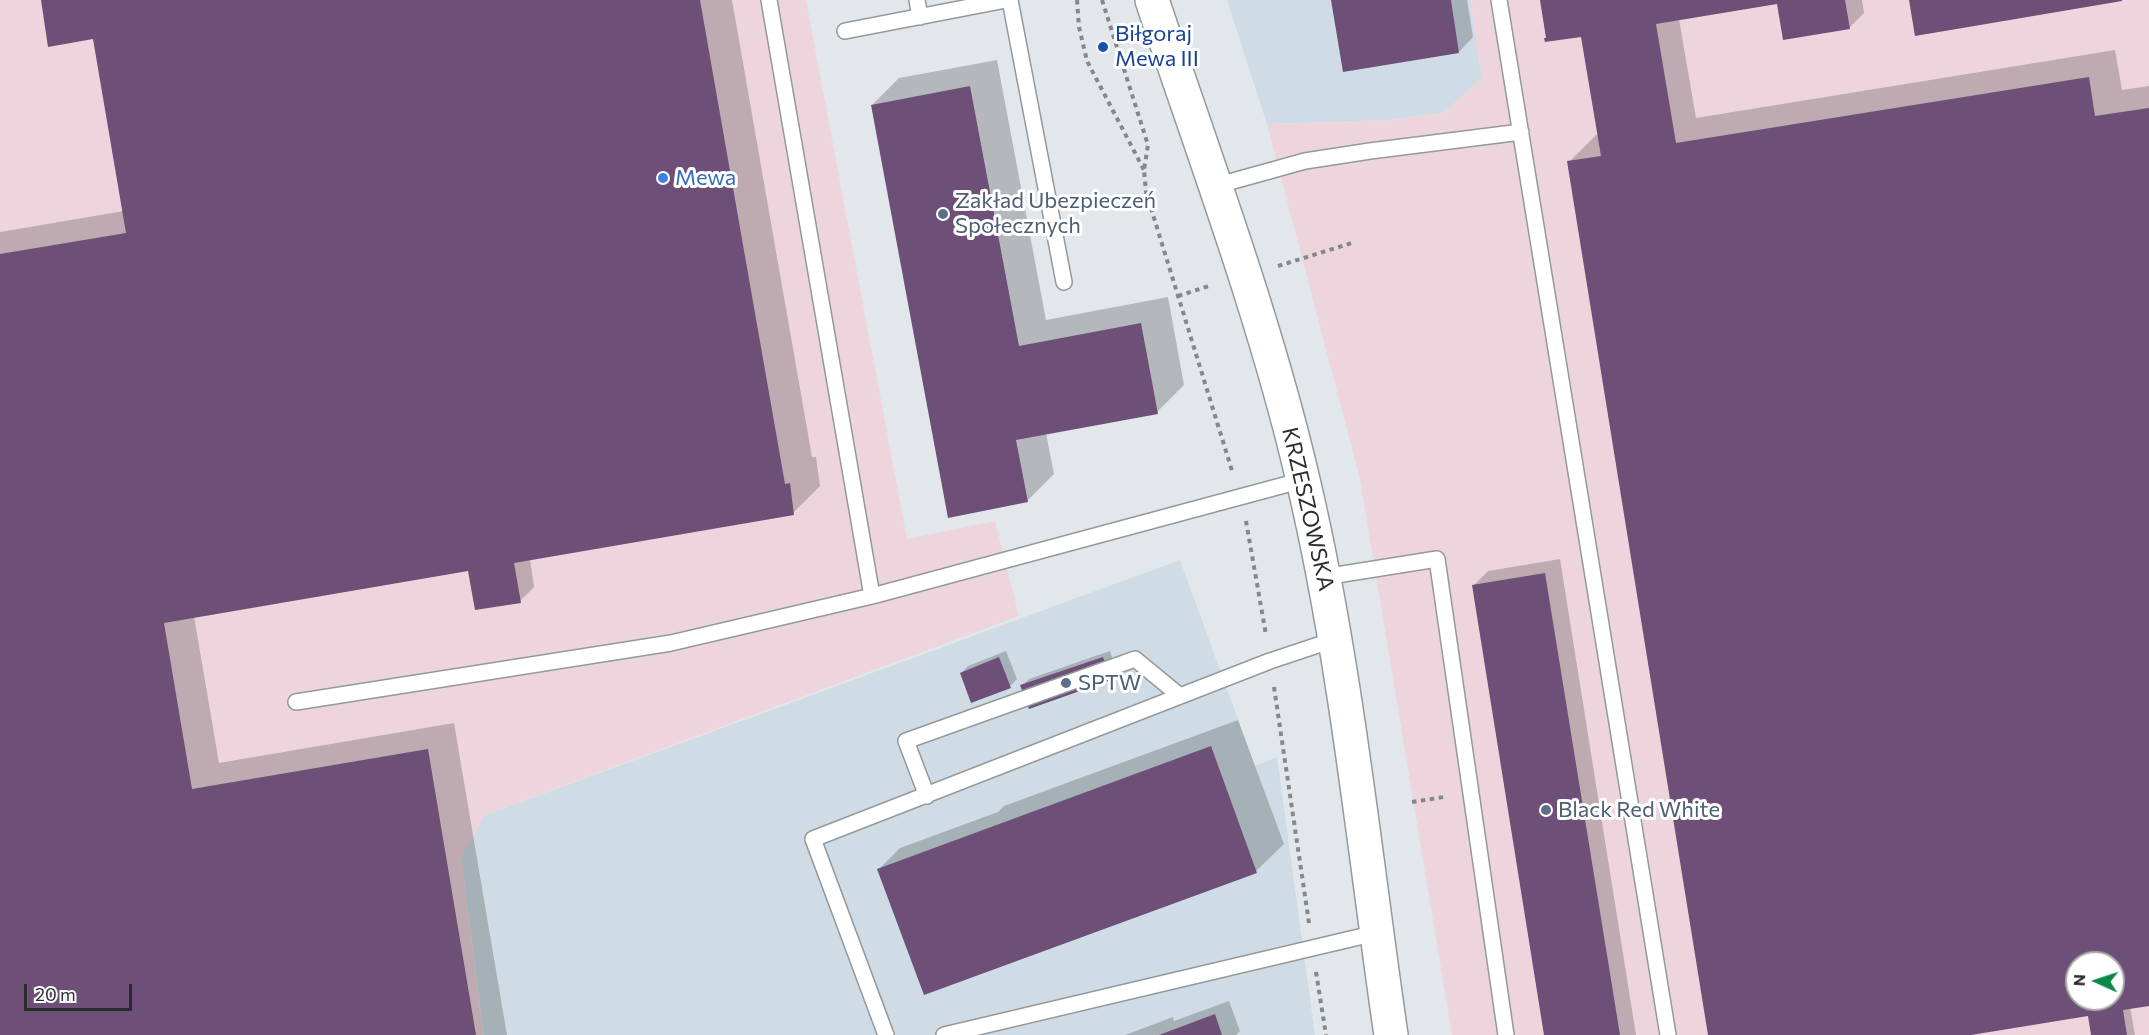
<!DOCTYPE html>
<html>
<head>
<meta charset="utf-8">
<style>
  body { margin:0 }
  #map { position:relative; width:2149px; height:1035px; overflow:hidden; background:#e1e7eb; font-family:Commissioner,sans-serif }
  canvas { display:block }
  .north { position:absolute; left:2065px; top:951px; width:60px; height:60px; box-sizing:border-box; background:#fff; border:2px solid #aaabab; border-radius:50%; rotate:273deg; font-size:16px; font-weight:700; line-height:24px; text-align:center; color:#2a2c2e }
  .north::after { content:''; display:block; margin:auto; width:21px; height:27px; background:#088b48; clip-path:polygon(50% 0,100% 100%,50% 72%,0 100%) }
  .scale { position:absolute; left:24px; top:984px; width:108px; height:27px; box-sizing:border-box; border:3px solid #2a2c2e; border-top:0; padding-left:8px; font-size:18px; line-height:21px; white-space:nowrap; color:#2a2c2e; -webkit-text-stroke:4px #fff; paint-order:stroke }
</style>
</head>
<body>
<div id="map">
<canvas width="2149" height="1035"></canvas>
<div class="north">N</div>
<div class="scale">20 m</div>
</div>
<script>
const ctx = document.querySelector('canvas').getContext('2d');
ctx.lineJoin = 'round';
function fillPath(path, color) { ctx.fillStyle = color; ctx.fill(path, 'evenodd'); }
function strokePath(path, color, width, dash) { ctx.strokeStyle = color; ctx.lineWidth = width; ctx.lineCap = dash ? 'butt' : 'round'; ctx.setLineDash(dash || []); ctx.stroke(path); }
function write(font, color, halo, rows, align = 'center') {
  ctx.font = font + ' Commissioner,sans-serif'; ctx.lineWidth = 6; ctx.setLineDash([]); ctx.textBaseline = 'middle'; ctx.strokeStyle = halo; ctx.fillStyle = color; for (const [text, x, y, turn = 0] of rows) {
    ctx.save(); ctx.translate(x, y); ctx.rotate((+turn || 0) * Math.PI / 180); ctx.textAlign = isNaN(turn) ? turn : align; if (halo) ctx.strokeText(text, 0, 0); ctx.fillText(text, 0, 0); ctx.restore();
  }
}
fillPath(new Path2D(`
  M1227 0H1470L1482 78 1445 112 1393 120 1267 124Z
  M1180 560 1255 766 1277 757 1315 1035H484L461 856 485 815Z`), '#d0dce5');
fillPath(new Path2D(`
  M0 0H806L907 539 995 521 1019 616 485 815 461 857 483 1035H0Z
  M1470 0H2149V1035H1452L1360 479 1267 124 1393 120 1445 112 1482 78ZM2077 963H2113V999H2077Z`), '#eed5dd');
fillPath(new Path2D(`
  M42 0H732L812 457H816L820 486 793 513 530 559 534 587 520 601 469 569 194 616 219 763 454 723 507 1035H0V232L124 211 94 38Z
  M1333 0H1467L1473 37 1459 52Z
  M1542 0H1862L1864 13 1849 28 1781 2 1679 19 1696 118 2115 50 2122 90 2149 86V1004L2130 1007 2135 1035H2093L2089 1014 1962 1035H1710L1569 162 1596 135 1599 134 1586 34 1548 37ZM2077 963H2113V999H2077Z
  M997 60 1046 320 1168 297 1184 385 1157 412 1046 433 1054 474 1027 501 872 105 899 78Z
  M1560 559 1636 1035H1545L1473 586 1488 571Z
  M1006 651 1017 679 1010 686 961 673 968 666Z
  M1110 651 1117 672 1110 679 1022 686 1029 679Z
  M1238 720 1284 844 1256 871 1021 957 879 869 900 848 998 812 1004 806Z
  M1229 1001 1240 1031 1236 1035H1125L1173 1017 1174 1021Z`), '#0003');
fillPath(new Path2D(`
  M41 0H700L785 484 790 483 794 515 514 563 521 603 475 610 468 571 164 623 192 789 428 749 476 1035H0V254L126 233 93 39 48 47Z
  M1331 0H1451L1459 53 1343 72Z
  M1540 0H1845L1850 29 1783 40 1777 4 1656 24 1676 143 2089 77 2095 116 2149 108V1006L2123 1010 2127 1035H2091L2088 1016 1971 1035H1708L1567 161 1601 156 1581 37 1545 42 1544 38H1546ZM2077 963H2113V999H2077Z
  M1909 0H2122V1L1915 36Z
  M970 86 1019 346 1141 323 1158 414 1016 440 1028 502 948 518 871 105Z
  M1545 573 1620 1035H1544L1472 585Z
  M999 657 1011 688 971 703 960 673Z
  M1103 657 1111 680 1029 709 1020 685Z
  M1211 746 1257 873 924 995 877 869Z
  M1215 1014 1222 1035H1159Z`), '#6e4f77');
const service = new Path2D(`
  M769 0 872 596
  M917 0 920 17
  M1010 0 1064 282
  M1499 0 1668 1035
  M845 31 1006 0
  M1215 186 1305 161 1370 151 1521 132
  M1324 577 1437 559 1506 1035
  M296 702 671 643 872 596 1303 480
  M927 796 906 741 1135 659 1180 696
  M886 1035 813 839 1270 661 1336 639
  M944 1035 1376 933`);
const secondary = new Path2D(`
  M1152 0C1205 159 1265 317 1303 480 1346 662 1364 850 1391 1035`);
strokePath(service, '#93999c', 18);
strokePath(secondary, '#93999c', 36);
strokePath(new Path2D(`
  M1077 0 1079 27 1087 61 1144 170
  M1102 0 1148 145 1144 170 1146 192 1233 474
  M1278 266 1355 242
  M1178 296 1212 285
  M1246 521 1266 635
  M1274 687 1309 923
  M1412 802 1444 797
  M1316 972 1326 1035`), '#84888b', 4, [4.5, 4.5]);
strokePath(service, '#fff', 15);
strokePath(secondary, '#fff', 33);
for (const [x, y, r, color] of [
  [1103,47,6,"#1a4fb4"],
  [663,178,6,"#3f7fe0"],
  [943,214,6,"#5c6f8a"],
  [1066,683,6,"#5c6f8a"],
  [1546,810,6,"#5c6f8a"]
]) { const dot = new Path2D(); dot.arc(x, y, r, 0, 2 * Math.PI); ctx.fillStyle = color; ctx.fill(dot); strokePath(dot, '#fff', 2); }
write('22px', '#164399', '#fff', [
  ["Biłgoraj",1115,34],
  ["Mewa III",1115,59]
], 'left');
write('22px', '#366cbe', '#fff', [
  ["Mewa",675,178]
], 'left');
write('22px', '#4e5e75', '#fff', [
  ["Zakład Ubezpieczeń",955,201],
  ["Społecznych",955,226],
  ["SPTW",1078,683],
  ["Black Red White",1558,810]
], 'left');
write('22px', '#2a2c2e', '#fff', [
  ["KRZESZOWSKA",1308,509,77]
]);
</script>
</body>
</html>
